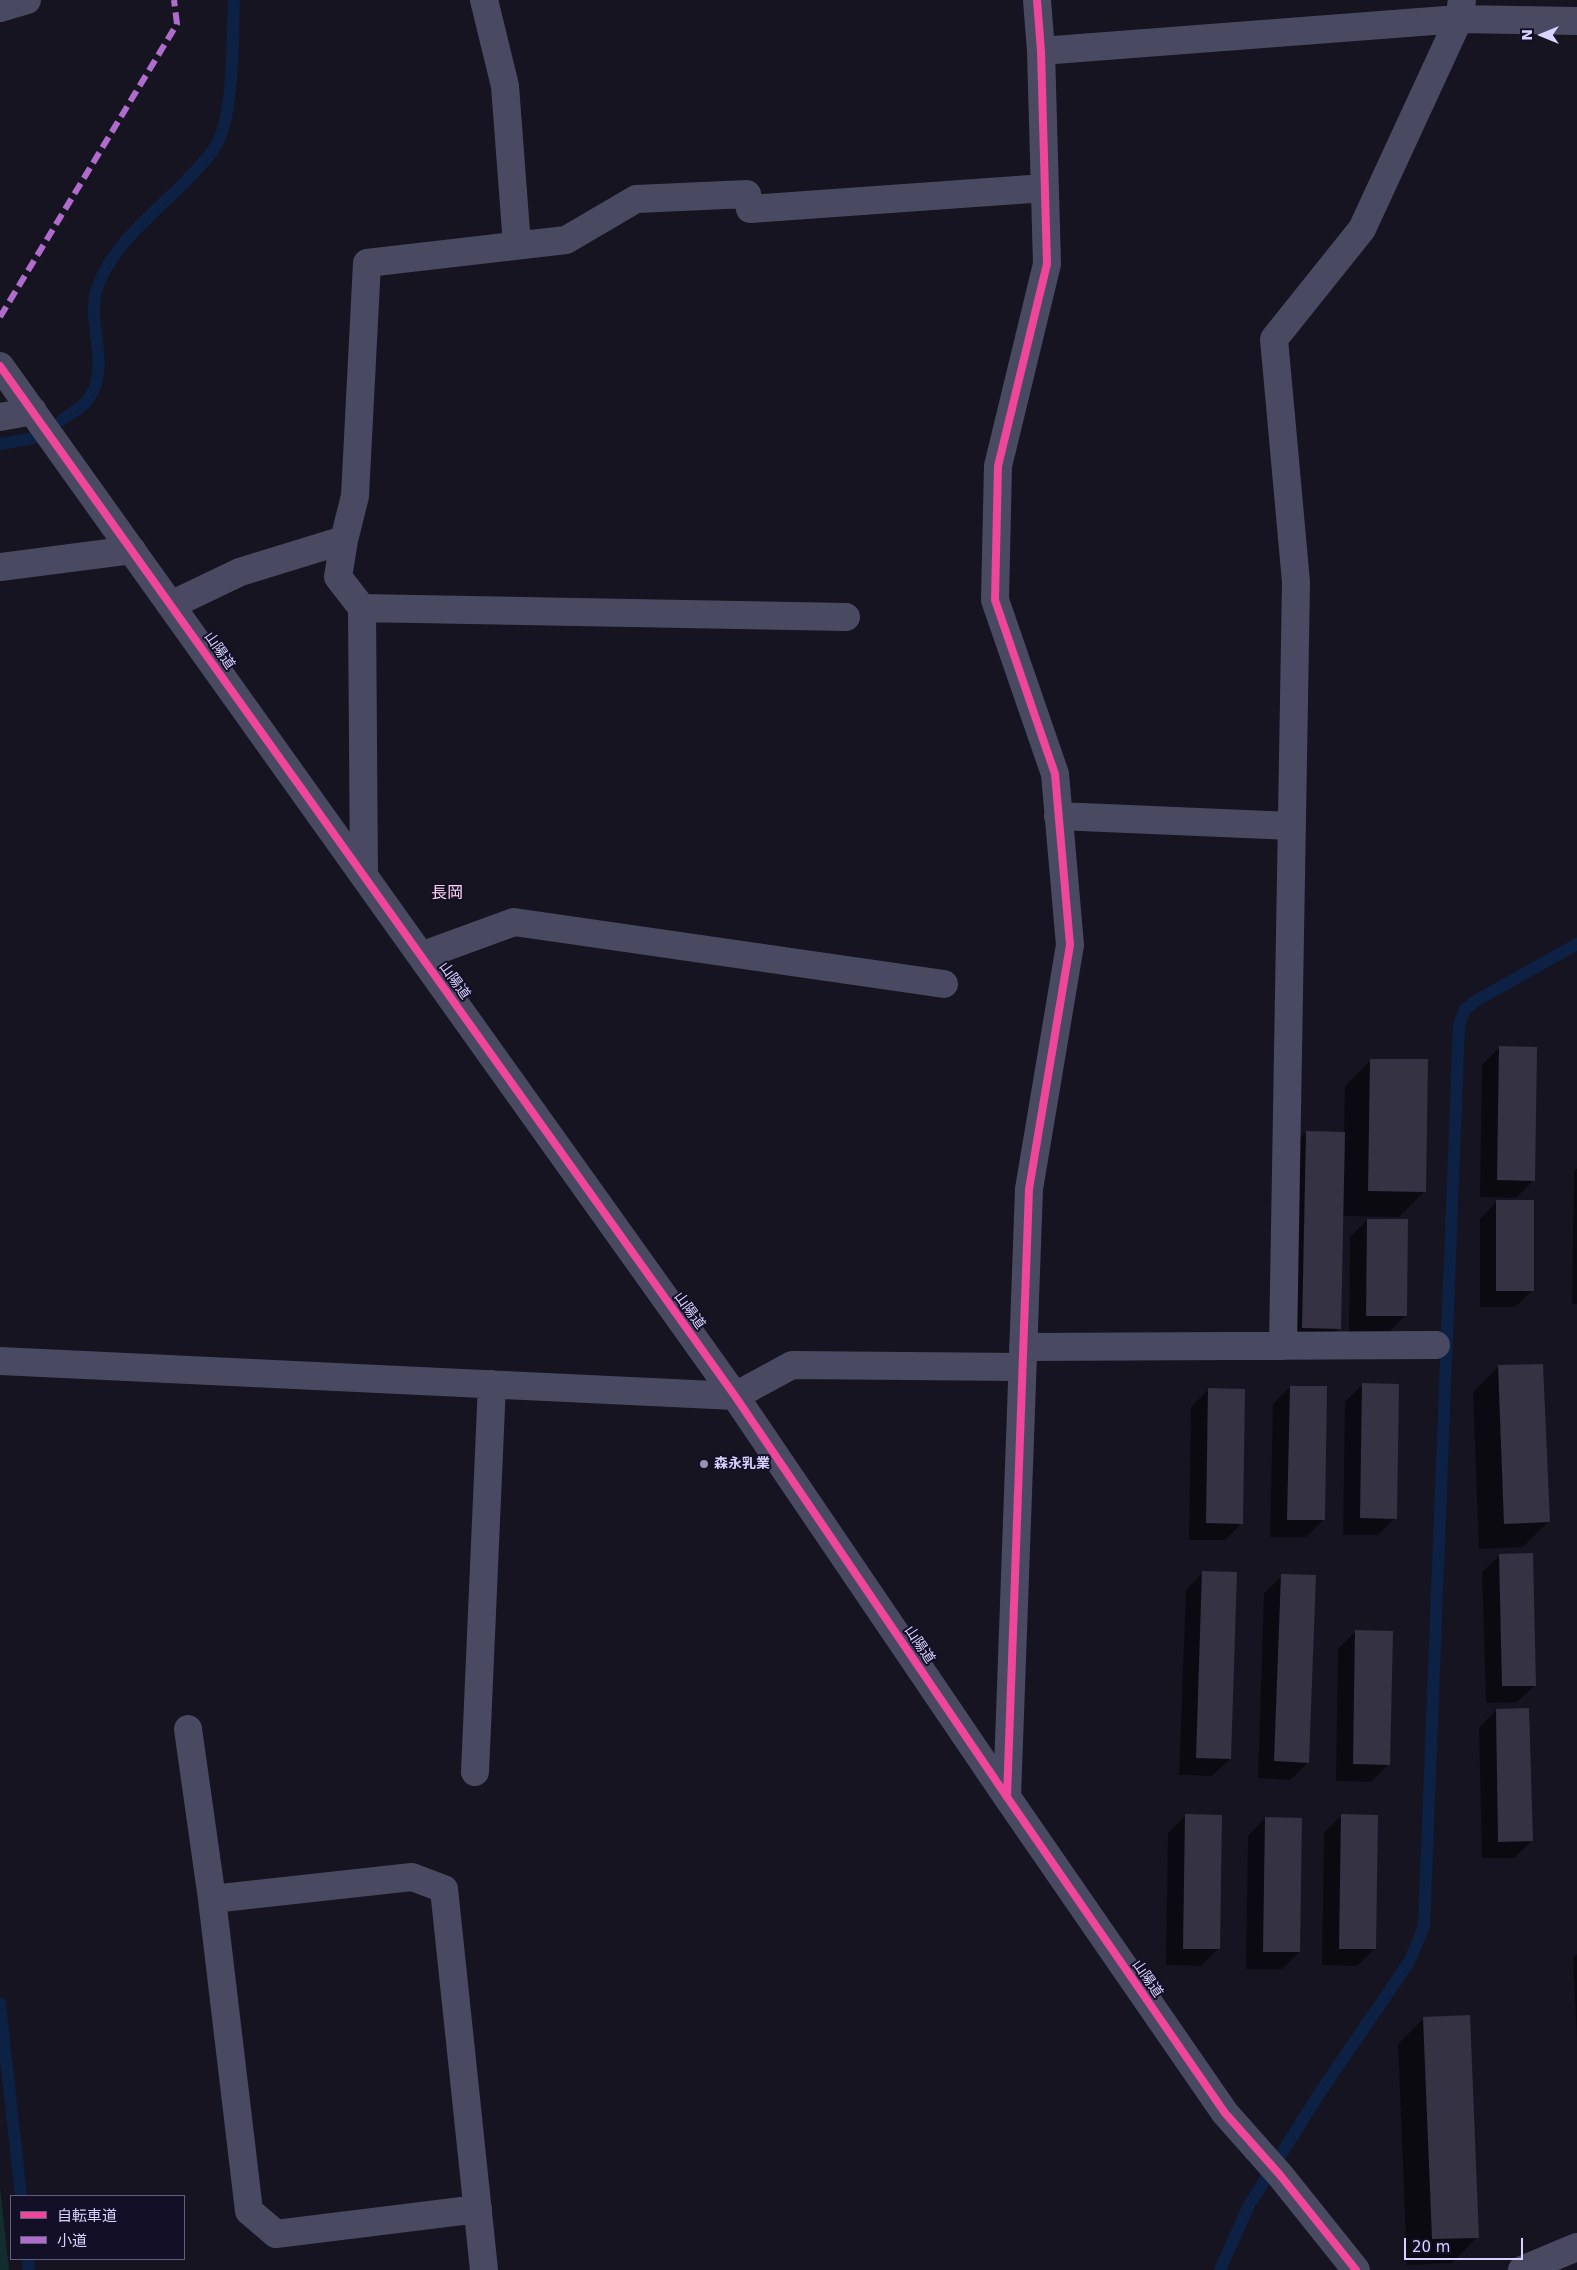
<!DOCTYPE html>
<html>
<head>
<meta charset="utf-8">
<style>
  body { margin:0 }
  #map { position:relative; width:1577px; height:2270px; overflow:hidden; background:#161421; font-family:"DejaVu Sans","Noto Sans JP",sans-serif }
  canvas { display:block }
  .legend { position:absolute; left:10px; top:2195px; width:175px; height:65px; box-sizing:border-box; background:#130f26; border:1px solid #625e7d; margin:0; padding:6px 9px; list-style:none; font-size:15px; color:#d9d4ff }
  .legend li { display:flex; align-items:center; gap:10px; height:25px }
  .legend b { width:25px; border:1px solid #625e7d }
  .north { position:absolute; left:1517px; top:10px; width:50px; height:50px; -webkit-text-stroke:4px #130f26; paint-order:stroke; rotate:270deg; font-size:14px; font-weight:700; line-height:20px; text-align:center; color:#d9d4ff }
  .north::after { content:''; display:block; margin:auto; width:18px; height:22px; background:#d9d4ff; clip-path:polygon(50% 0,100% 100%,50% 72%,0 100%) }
  .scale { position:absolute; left:1404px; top:2238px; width:119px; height:22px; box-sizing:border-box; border:2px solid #d9d4ff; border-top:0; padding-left:6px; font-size:15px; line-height:18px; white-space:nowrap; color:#d9d4ff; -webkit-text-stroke:4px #130f26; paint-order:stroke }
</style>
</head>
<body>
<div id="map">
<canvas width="1577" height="2270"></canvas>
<ul class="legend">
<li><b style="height:6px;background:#ed469a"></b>自転車道</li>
<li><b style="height:6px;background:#b06ccc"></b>小道</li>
</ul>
<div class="north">N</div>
<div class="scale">20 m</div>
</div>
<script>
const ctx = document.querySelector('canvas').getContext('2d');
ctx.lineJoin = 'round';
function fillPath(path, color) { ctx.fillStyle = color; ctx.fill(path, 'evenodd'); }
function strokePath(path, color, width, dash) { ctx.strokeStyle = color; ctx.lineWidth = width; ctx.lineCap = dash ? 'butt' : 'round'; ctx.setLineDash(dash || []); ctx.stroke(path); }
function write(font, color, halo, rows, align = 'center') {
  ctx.font = font + ' "DejaVu Sans","Noto Sans JP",sans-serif'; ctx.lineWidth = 4; ctx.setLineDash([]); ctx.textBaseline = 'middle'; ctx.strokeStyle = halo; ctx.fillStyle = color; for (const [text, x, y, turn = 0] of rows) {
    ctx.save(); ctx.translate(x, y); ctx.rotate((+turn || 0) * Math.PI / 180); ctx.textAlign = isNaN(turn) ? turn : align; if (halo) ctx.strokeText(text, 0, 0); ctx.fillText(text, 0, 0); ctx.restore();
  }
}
fillPath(new Path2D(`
  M0 2187 9 2270H0Z`), '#132c2d');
fillPath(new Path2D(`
  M1500 1047 1534 1180 1516 1198 1480 1197 1482 1065Z
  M1371 1060 1425 1191 1399 1217 1342 1216 1339 1328 1314 1354 1277 1353 1280 1158 1306 1132 1344 1133 1345 1086Z
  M1577 1168V1304H1572L1574 1171Z
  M1497 1201 1533 1290 1515 1307H1480V1219Z
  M1367 1220 1406 1315 1389 1332H1349L1350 1237Z
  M1498 1367 1549 1521 1523 1547 1479 1549 1473 1392Z
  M1362 1385 1395 1518 1378 1535H1343L1345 1402Z
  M1290 1387 1323 1520 1306 1537H1270L1273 1404Z
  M1208 1390 1242 1523 1225 1540H1189L1191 1407Z
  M1500 1555 1535 1685 1517 1702 1486 1703 1482 1572Z
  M1203 1572 1230 1759 1212 1776 1179 1775 1186 1590Z
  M1282 1576 1308 1763 1290 1780 1258 1778 1264 1593Z
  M1356 1631 1389 1764 1371 1782 1336 1781 1338 1649Z
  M1496 1710 1532 1841 1514 1858H1482L1479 1728Z
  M1185 1816 1218 1949 1201 1966 1166 1965 1168 1833Z
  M1341 1816 1374 1949 1357 1966 1322 1965 1324 1833Z
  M1265 1818 1299 1952 1282 1969H1246L1248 1836Z
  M1577 1954V2038L1573 1958Z
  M1424 2018 1477 2237 1452 2263 1407 2265 1398 2044Z`), '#0007');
strokePath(new Path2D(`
  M62 420C69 414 80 409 86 402 114 370 85 325 97 288 111 246 155 212 186 181 197 169 212 155 219 140 234 107 232 38 234 1
  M0 444 34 438
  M0 2004 21 2196
  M28 2259 29 2270
  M1220 2270 1249 2205 1321 2091 1409 1962 1424 1926 1459 1025 1465 1009 1479 999 1577 944`), '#0d2144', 12);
fillPath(new Path2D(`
  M1499 1046 1537 1047 1535 1181 1497 1180Z
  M1370 1059H1428L1426 1192 1368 1191Z
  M1306 1131 1345 1132 1341 1329 1302 1328Z
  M1496 1200H1534V1291H1496Z
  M1367 1219H1408L1407 1316H1366Z
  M1543 1364 1550 1522 1504 1524 1498 1365Z
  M1362 1383 1399 1384 1397 1519 1360 1518Z
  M1290 1386H1327L1325 1520H1287Z
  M1208 1388 1245 1389 1243 1524 1206 1523Z
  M1533 1553 1536 1686H1502L1499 1554Z
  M1202 1571 1237 1572 1231 1759 1196 1758Z
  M1281 1574 1316 1575 1309 1763 1274 1761Z
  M1355 1630 1393 1631 1390 1765 1353 1764Z
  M1529 1708 1533 1841 1498 1842 1496 1709Z
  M1185 1814 1222 1815 1220 1949H1183Z
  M1341 1814 1378 1815 1376 1949H1339Z
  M1265 1817 1302 1818 1300 1952H1263Z
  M1470 2015 1479 2238 1432 2239 1423 2017Z`), '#343243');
strokePath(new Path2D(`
  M484 0 505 86 517 245
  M1041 51 1459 19 1577 21
  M0 366 735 1396 1007 1797 1225 2113 1280 2175 1356 2270
  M0 417 33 411
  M0 567 132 550
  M171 605 240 572 344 540
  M362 608 846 617
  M1058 816 1292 826
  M364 876 362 608 338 577 344 540 355 496 367 263 566 240 636 199 747 194 750 209 1045 188
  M421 956 514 922 944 984
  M1283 1346 1296 582 1274 339 1362 229 1459 19 1462 0
  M1023 1347 1436 1345
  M0 1361 735 1396 792 1365 1022 1367
  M188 1729 212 1899 249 2211 276 2234 478 2209
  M475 1772 492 1384
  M1007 1797 1029 1189 1070 945 1055 774 995 600 998 466 1047 264 1041 51 1037 0
  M212 1899 412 1877 444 1889 484 2270`), '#4a4962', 28);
strokePath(new Path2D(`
  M0 8 27 0
  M1522 2270 1577 2247`), '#4a4962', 28);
strokePath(new Path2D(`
  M0 317 177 24 174 0`), '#b06ccc', 6, [12, 6]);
strokePath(new Path2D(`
  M0 366 735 1396 1007 1797 1225 2113 1280 2175 1356 2270
  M1007 1797 1029 1189 1070 945 1055 774 995 600 998 466 1047 264 1041 51 1037 0`), '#ed469a', 8);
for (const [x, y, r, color] of [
  [704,1464,5,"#9591b1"]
]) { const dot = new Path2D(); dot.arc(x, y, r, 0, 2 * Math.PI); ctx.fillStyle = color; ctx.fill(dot); strokePath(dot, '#130f26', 2); }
write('14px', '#d9d4ff', '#130f26', [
  ["山陽道",219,651,55],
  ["山陽道",454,981,54],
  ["山陽道",689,1311,54],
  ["山陽道",919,1645,56],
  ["山陽道",1147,1979,55]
]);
write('bold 14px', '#d9d4ff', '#130f26', [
  ["森永乳業",714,1464]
], 'left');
write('16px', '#ffd6f0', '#130f26', [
  ["長岡",447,894]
]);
</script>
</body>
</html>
